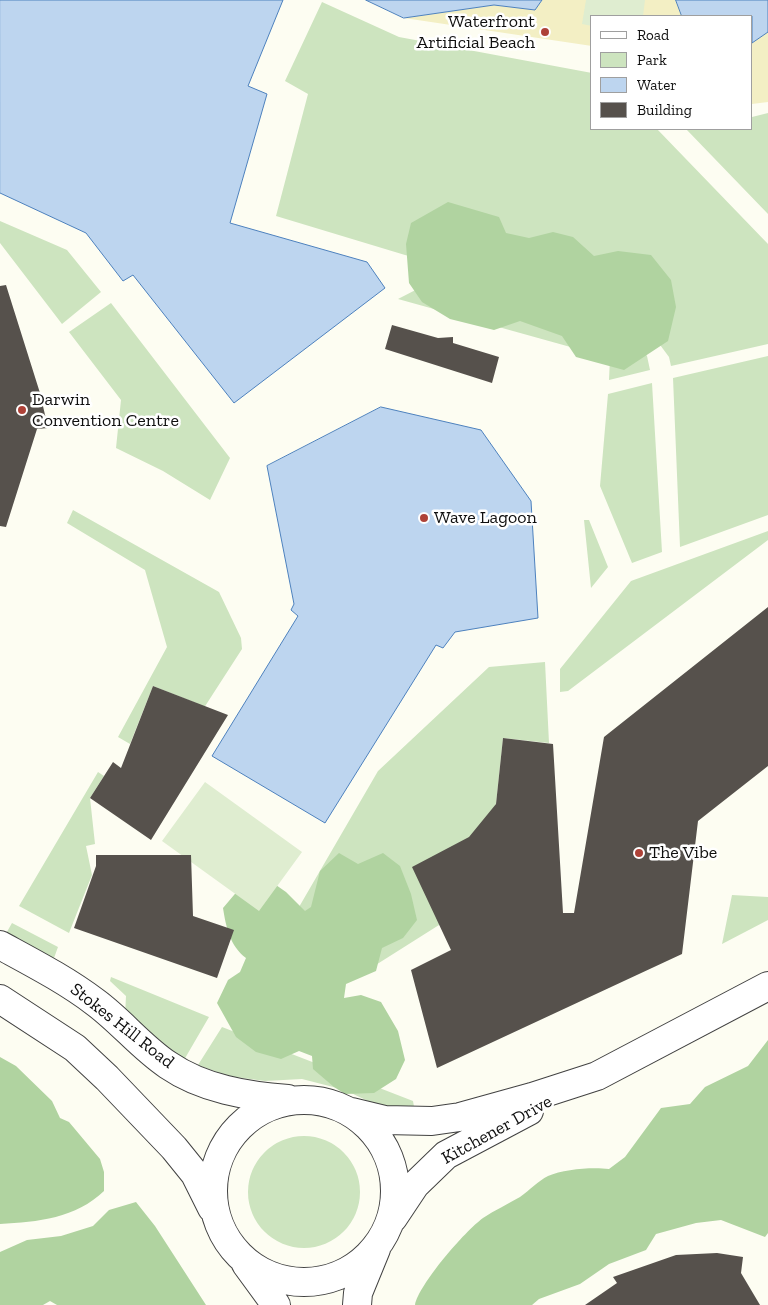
<!DOCTYPE html>
<html>
<head>
<meta charset="utf-8">
<style>
  body { margin:0 }
  #map { position:relative; width:768px; height:1305px; overflow:hidden; background:#fdfdf2; font-family:"Zilla Slab",serif }
  canvas { display:block }
  .legend { position:absolute; left:590px; top:15px; width:162px; height:115px; box-sizing:border-box; background:#fff; border:1px solid #9f9f9f; margin:0; padding:6px 9px; list-style:none; font-size:15px; color:#0f0f0f }
  .legend li { display:flex; align-items:center; gap:10px; height:25px }
  .legend b { width:25px; border:1px solid #9f9f9f }
</style>
</head>
<body>
<div id="map">
<canvas width="768" height="1305"></canvas>
<ul class="legend">
<li><b style="height:6px;background:#fff"></b>Road</li>
<li><b style="height:14px;background:#cde4bf"></b>Park</li>
<li><b style="height:14px;background:#bdd5ef"></b>Water</li>
<li><b style="height:14px;background:#56514c"></b>Building</li>
</ul>
</div>
<script>
const ctx = document.querySelector('canvas').getContext('2d');
ctx.lineJoin = 'round';
function fillPath(path, color) { ctx.fillStyle = color; ctx.fill(path, 'evenodd'); }
function strokePath(path, color, width, dash) { ctx.strokeStyle = color; ctx.lineWidth = width; ctx.lineCap = dash ? 'butt' : 'round'; ctx.setLineDash(dash || []); ctx.stroke(path); }
function write(font, color, halo, rows, align = 'center') {
  ctx.font = font + ' "Zilla Slab",serif'; ctx.lineWidth = 5; ctx.setLineDash([]); ctx.textBaseline = 'middle'; ctx.strokeStyle = halo; ctx.fillStyle = color; for (const [text, x, y, turn = 0] of rows) {
    ctx.save(); ctx.translate(x, y); ctx.rotate((+turn || 0) * Math.PI / 180); ctx.textAlign = isNaN(turn) ? turn : align; if (halo) ctx.strokeText(text, 0, 0); ctx.fillText(text, 0, 0); ctx.restore();
  }
}
fillPath(new Path2D(`
  M322 2 399 37 592 73V129H657L768 244V344L671 366 669 357 632 307 405 255 276 216 308 94 285 81Z
  M768 113V214L686 129H752V117Z
  M0 221 67 250 101 292 62 324 0 243Z
  M431 282 620 322 647 356 650 370 609 380 610 358 398 299Z
  M111 303 230 458 210 500 163 471 116 448 121 400 69 332Z
  M768 356V515L680 547 673 378Z
  M652 383 662 552 632 563 600 486 608 394Z
  M73 510 219 592 241 638 242 649 180 745 196 703 153 686 130 744 118 737 167 647 145 570 67 523Z
  M584 520H589L608 567 591 588Z
  M768 531V540L568 691 560 692V669L631 581Z
  M545 662 549 743 503 738 496 804 439 925 352 980 281 938 378 771 489 667Z
  M98 772 104 776 90 798 95 844 86 846 92 875 69 933 19 906Z
  M732 895 768 897V920L722 944Z
  M12 923 58 947 54 958 4 937Z
  M111 977 209 1017 184 1060 125 1016 126 996 110 981Z
  M222 1027 413 1101 415 1112 374 1104 345 1090 302 1079 265 1081 228 1076 198 1065Z
  M248 1192a56 56 0 1 1 112 0a56 56 0 1 1-112 0Z`), '#cde4bf');
fillPath(new Path2D(`
  M448 202 499 217 506 233 529 238 553 232 573 237 594 256 618 251 651 255 671 280 676 307 668 341 624 370 576 357 562 336 520 321 494 330 450 319 422 302 409 283 406 244 411 223Z
  M339 853 358 864 383 853 400 866 411 894 417 920 403 938 382 948 376 971 346 984 344 998 361 995 381 1002 398 1031 405 1060 396 1079 374 1093 345 1094 334 1087 313 1069 312 1056 299 1051 281 1059 256 1052 236 1037 217 1003 228 980 240 972 246 958C230 946 226 927 223 908L245 882 263 876 286 892 305 911 311 907 320 871Z
  M768 1040V1233L765 1237 721 1220 696 1223 656 1234 646 1250 609 1264 580 1284 539 1299 532 1305H415C419 1284 465 1231 483 1218 495 1210 508 1204 520 1197 530 1190 538 1181 548 1176 564 1169 592 1167 609 1169L625 1157 661 1108 690 1104 705 1087 748 1066Z
  M0 1057 16 1066 52 1101 60 1118 69 1122 100 1159 104 1172V1191C76 1218 38 1222 0 1224Z
  M136 1202 155 1226 206 1305H57L50 1301 43 1305H0V1252L27 1240 61 1236 93 1226 109 1210Z`), '#b0d3a0');
fillPath(new Path2D(`
  M542 0H676L682 16H592V46L404 18 494 5 535 10Z
  M768 32V102L752 104V43Z`), '#f3efc4');
fillPath(new Path2D(`
  M586 0H645L643 16H592V26L582 24Z
  M205 782 302 852 259 911 162 841Z`), '#dfedd0');
const water = new Path2D(`
  M0 0H283L248 86 267 94 230 223 367 262 385 288 234 403 133 275 123 281 86 233 0 193Z
  M366 0H542L535 10 494 5 404 18Z
  M676 0H768V32L752 43V16H682Z
  M381 407 481 430 531 501 538 618 455 632 443 648 436 645 325 823 212 756 298 616 291 610 294 604 267 466Z`);
fillPath(water, '#bdd5ef');
strokePath(water, '#4d81bd', 1);
fillPath(new Path2D(`
  M6 285 40 393 48 428 37 429 6 527 0 526V286Z
  M392 325 438 338 453 337V343L499 357 492 383 385 349Z
  M768 607V766L698 821 682 954 437 1068 411 970 451 950 412 867 469 837 496 804 503 738 553 744 563 913H574L604 737Z
  M153 686 228 715 151 840 90 798 113 762 121 768Z
  M96 855H191L193 916 234 930 217 978 74 928 96 866Z
  M717 1253 743 1257 741 1273 760 1305H585L617 1283 613 1277 676 1255Z`), '#56514c');
const street = new Path2D(`
  M0 945C33 963 66 980 95 1002 121 1021 141 1047 168 1065 203 1089 247 1096 288 1099
  M0 999 75 1048 107 1078 174 1148 195 1174 212 1208
  M213 1191a91 91 0 1 1 182 0a91 91 0 1 1-182 0Z
  M352 1112 385 1120 432 1121 460 1117 532 1097 597 1076 768 986
  M393 1218 415 1185 446 1155 529 1111
  M246 1264 276 1305
  M357 1305 358 1293 376 1249`);
strokePath(street, '#424242', 30);
strokePath(street, '#fff', 28);
for (const [x, y, r, color] of [
  [545,32,5,"#ae4238"],
  [22,410,5,"#ae4238"],
  [424,518,5,"#ae4238"],
  [639,853,5,"#ae4238"]
]) { const dot = new Path2D(); dot.arc(x, y, r, 0, 2 * Math.PI); ctx.fillStyle = color; ctx.fill(dot); strokePath(dot, '#fff', 2); }
write('18px', '#0f0f0f', '#fff', [
  ["Waterfront",535,22,"right"],
  ["Artificial Beach",535,43,"right"],
  ["Darwin",32,400],
  ["Convention Centre",32,421],
  ["Wave Lagoon",434,518],
  ["The Vibe",649,853]
], 'left');
write('18px', '#0f0f0f', '#fff', [
  ["Stokes Hill Road",122,1026,38],
  ["Kitchener Drive",497,1130,-29]
]);
</script>
</body>
</html>
